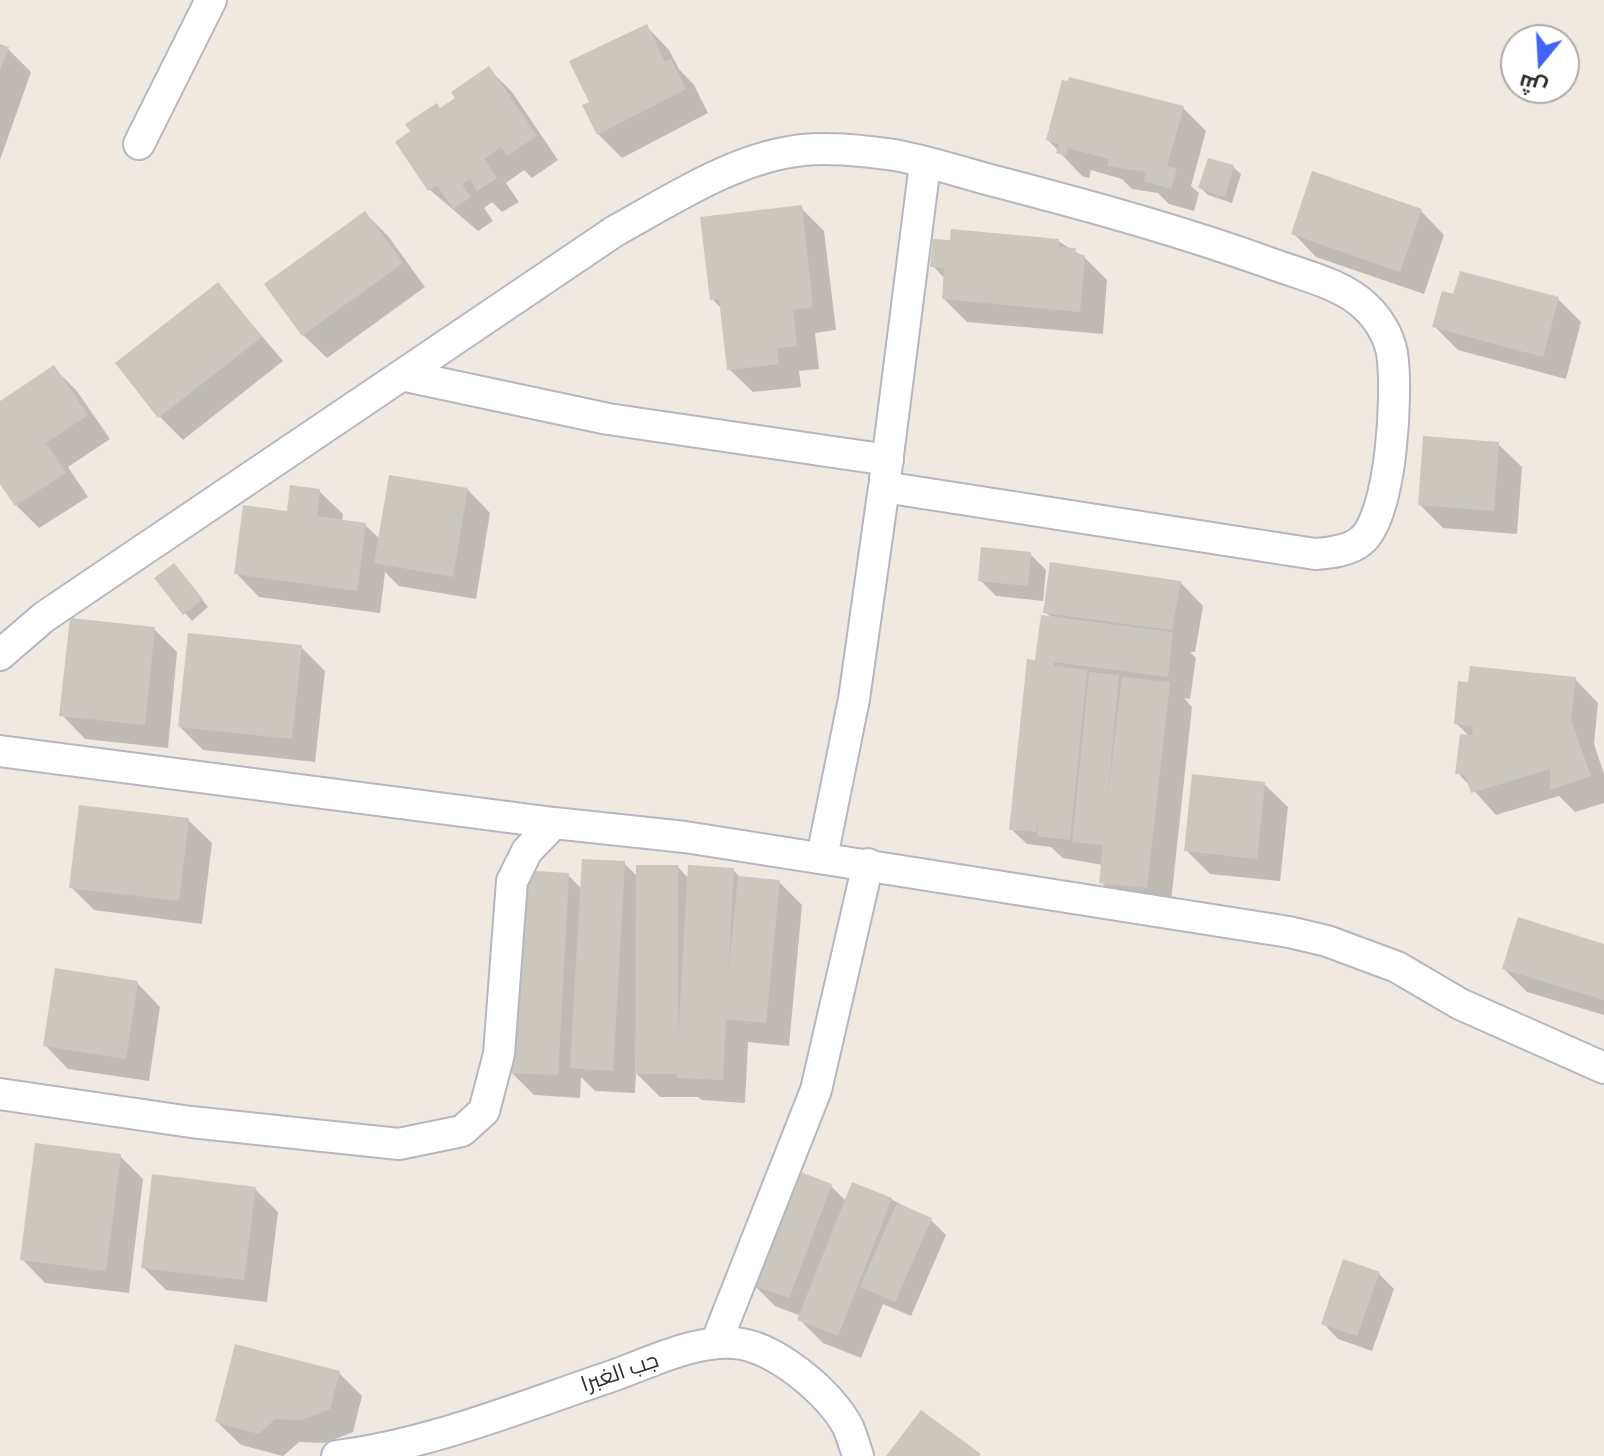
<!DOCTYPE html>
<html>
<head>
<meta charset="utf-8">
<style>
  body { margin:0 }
  #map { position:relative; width:1604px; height:1456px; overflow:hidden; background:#efe9e1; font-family:"Fira Sans Condensed",Cairo,sans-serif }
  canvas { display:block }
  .north { position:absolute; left:1500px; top:24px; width:80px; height:80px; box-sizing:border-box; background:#fff; border:2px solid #ababab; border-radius:50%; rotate:198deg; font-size:22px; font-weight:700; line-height:32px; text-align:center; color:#2e2e2e }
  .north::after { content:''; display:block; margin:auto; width:28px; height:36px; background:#4264fb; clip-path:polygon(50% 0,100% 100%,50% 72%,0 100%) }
</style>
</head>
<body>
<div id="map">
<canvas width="1604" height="1456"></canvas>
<div class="north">ش</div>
</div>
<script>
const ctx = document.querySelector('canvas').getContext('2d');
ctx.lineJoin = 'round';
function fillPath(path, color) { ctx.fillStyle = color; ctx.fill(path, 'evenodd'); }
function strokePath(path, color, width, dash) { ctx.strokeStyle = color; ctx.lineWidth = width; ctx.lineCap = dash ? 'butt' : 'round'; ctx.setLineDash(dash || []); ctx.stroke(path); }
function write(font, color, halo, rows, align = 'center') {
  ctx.font = font + ' "Fira Sans Condensed",Cairo,sans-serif'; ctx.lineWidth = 8; ctx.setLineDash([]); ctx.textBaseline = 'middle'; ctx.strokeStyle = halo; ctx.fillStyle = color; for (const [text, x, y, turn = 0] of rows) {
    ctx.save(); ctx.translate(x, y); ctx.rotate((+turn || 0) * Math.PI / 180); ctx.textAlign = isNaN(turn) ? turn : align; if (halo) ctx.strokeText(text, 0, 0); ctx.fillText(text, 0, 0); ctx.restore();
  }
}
fillPath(new Path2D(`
  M646 26 669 50 679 69 694 85 708 113 622 158 598 134 591 103Z
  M0 46 8 49 31 72 0 160Z
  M489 69 512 92 558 160 532 178 524 170 506 183 519 202 502 212 492 202 484 208 493 221 478 231 430 190 441 110Z
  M1183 108 1206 131 1191 186 1199 193 1194 211 1169 204 1158 193 1132 189 1122 179 1091 170 1089 178 1082 176 1048 140Z
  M1233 167 1241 174 1232 203 1208 195 1201 188Z
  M801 208 824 231 836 330 815 333 819 369 799 371 801 387 753 392 729 369 722 309 712 299Z
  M1421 211 1444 235 1424 294 1316 257 1293 233Z
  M365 213 388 236 425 287 327 358 303 335Z
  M1058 241 1084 257 1107 280 1103 334 967 322 944 299 945 279 933 266Z
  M218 284 283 361 183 440 160 417Z
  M1455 297 1558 299 1581 322 1566 379 1458 350 1434 326Z
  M54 368 77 391 110 439 68 467 88 497 39 528 16 505 0 481V403Z
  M1498 444 1522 467 1517 534 1443 528 1420 505Z
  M467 489 490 513 476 599 399 586 385 572 380 613 259 597 236 573 288 513 319 491 343 514 342 521 365 525 380 539Z
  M1030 554 1046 570 1043 601 996 596 980 580Z
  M181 573 208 607 192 621 185 613Z
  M1180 582 1203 606 1195 652H1190L1196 658 1190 699 1184 698 1192 707 1170 911 1125 905 1101 882 1103 865 1063 858 1051 847 1027 844 1011 829 1052 618 1045 612Z
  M154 629 177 652 168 748 85 739 62 715Z
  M301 647 325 671 315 762 203 750 180 727Z
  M1575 679 1598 703 1594 744 1604 774V803L1575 812 1559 796 1496 815 1458 773 1470 737 1456 723Z
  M1264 784 1288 807 1280 881 1210 874 1186 850Z
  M188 820 212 843 202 924 94 910 71 887Z
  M624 863 638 877 678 867 689 879 733 870 741 878 779 882 802 905 789 1046 748 1042 745 1103 702 1100 698 1097H660L636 1073 635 1093 595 1091 581 1077 580 1098 534 1095 511 1072 568 875 582 889Z
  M1604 946V1015L1527 992 1504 969Z
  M137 983 160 1007 149 1081 68 1069 45 1045Z
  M120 1156 143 1179 129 1293 45 1283 22 1259Z
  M831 1186 846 1201 891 1199 931 1220 946 1235 911 1316 883 1304 861 1358 823 1343 800 1320 801 1316 775 1306 752 1283Z
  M255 1189 278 1212 267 1302 166 1290 143 1267Z
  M1378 1273 1394 1289 1372 1351 1338 1339 1323 1323Z
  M339 1373 362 1396 353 1432 325 1443 299 1442 283 1456 241 1445 217 1422Z`), '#0003');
fillPath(new Path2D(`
  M647 24 665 62 671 59 686 89 597 135 582 105 589 102 569 61Z
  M0 44 9 47 0 71Z
  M489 66 537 136 507 156 501 147 484 159 497 178 477 191 470 179 462 184 471 197 453 209 437 185 428 191 395 142 410 131 405 124 437 103 440 108 455 98 451 92Z
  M1069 77 1184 106 1167 166 1177 168 1171 189 1144 181 1146 172 1107 166 1109 159 1068 148 1066 156 1056 153 1059 144 1046 140 1062 80 1068 81Z
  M1208 158 1234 165 1225 197 1198 188Z
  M1312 171 1422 209 1400 272 1291 234Z
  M802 205 813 307 793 310 797 346 777 348 779 364 727 370 719 299 710 300 700 217Z
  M365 211 403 263 302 336 264 284Z
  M951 229 1059 239V247L1076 248 1075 254 1085 255 1080 312 942 299 944 268 930 267 933 239 950 240Z
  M1460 271 1559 297 1543 357 1432 327 1442 291 1453 294Z
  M218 282 262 337 158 418 115 363Z
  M54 365 88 415 46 443 66 473 15 506 0 484V401Z
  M1423 436 1499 442 1494 511 1418 505Z
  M389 475 468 488 453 577 374 563Z
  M290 485 320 489 317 516 366 523 357 591 234 574 243 505 287 511Z
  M981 547 1031 552 1028 586 978 581Z
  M1050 562 1181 581 1172 630 1043 613Z
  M174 563 203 599 183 615 154 578Z
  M1041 615 1173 632 1168 677 1054 662V666L1087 670 1070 840 1037 836 1039 816 1036 832 1009 830 1027 659 1035 660Z
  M70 618 155 627 145 725 59 716Z
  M188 633 302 645 292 739 178 727Z
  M1470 666 1576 677 1571 720 1591 776 1550 790V769L1471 793 1465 775 1455 774 1460 734 1472 735 1473 726 1454 724 1458 681 1468 682Z
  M1089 672 1119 675 1107 803 1122 677 1170 682 1147 888 1099 883 1103 845 1072 842Z
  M1192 774 1265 782 1257 859 1184 851Z
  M79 805 189 818 179 901 69 888Z
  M582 859 625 861 613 1071 570 1068Z
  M636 865H678V1040L688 865 734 868 728 978 738 876 780 880 766 1023 726 1019 723 1080 677 1078V1074H635Z
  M520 870 569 873 558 1075 509 1073Z
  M1518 917 1604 944V1000L1502 969Z
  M55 968 138 981 126 1059 43 1046Z
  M35 1143 121 1154 106 1271 20 1260Z
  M793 1169 832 1184 789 1298 749 1284Z
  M152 1174 256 1187 244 1280 141 1268Z
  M852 1182 892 1198 838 1336 797 1320Z
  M897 1203 932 1218 895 1302 860 1287Z
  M1343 1259 1380 1272 1357 1336 1321 1324Z
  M235 1344 340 1371 330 1409 301 1420 275 1419 259 1434 215 1422Z
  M921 1410 981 1454 979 1456H886Z`), '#cbc7bf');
const minor = new Path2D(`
  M139 144 211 0
  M406 376 608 419 888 460
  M885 479 925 164
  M0 655 44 617 615 231C673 199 736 157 803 150 830 147 861 151 888 154 923 159 959 172 994 181 1090 206 1185 232 1278 266 1306 276 1344 285 1366 307 1378 318 1389 336 1392 353 1398 392 1392 516 1361 541 1349 551 1330 553 1315 554L884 487 854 699 822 857
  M0 751 554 823 685 837 1289 932 1327 941 1397 967 1460 1004 1604 1068
  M0 1094 191 1122 399 1144 462 1131 484 1111 499 1054 512 881 527 851 554 823
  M716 1343 816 1090 868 864
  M337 1456C431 1444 523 1406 612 1376 649 1363 694 1340 734 1343 773 1345 831 1393 848 1427 852 1436 855 1447 858 1456`);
strokePath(minor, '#b4b7c1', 34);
strokePath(minor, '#fff', 30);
write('22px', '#2e2e2e', '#fff', [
  ["جب الغبرا",620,1373,-19]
]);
</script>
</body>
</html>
